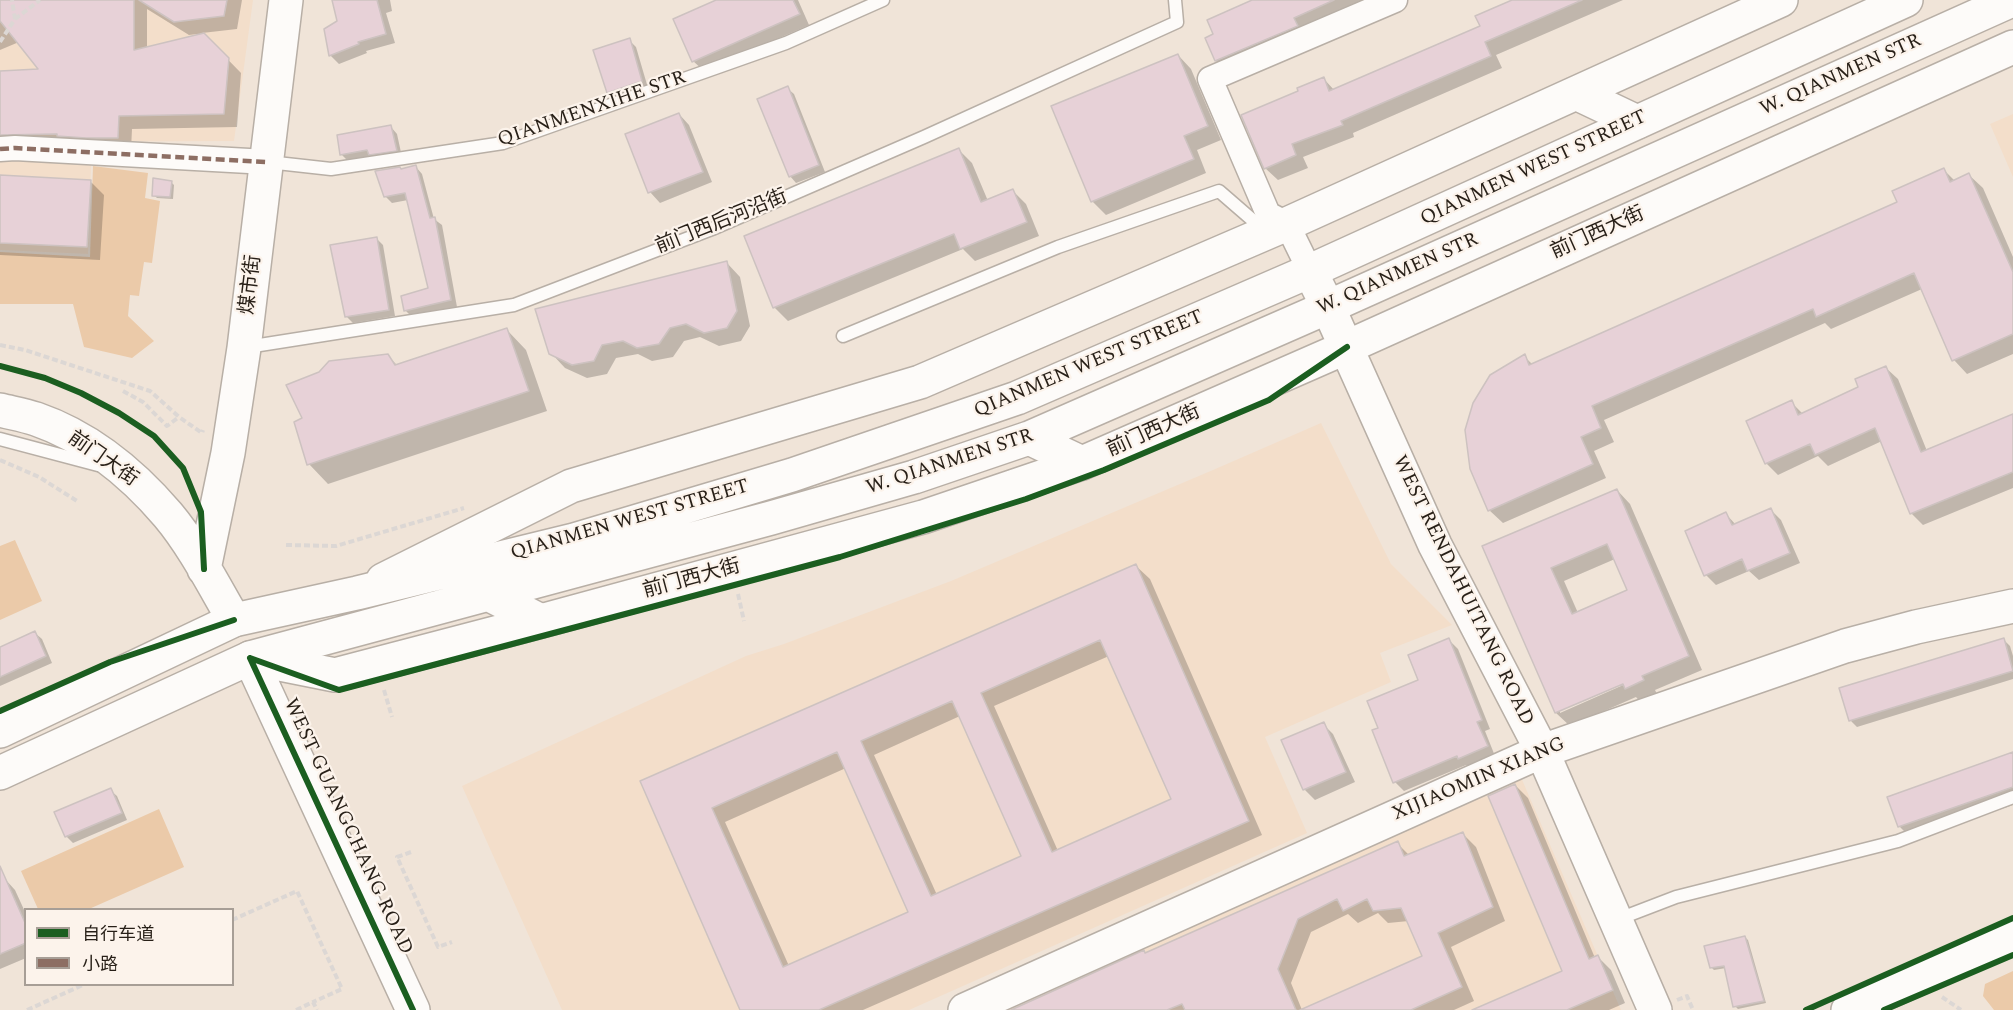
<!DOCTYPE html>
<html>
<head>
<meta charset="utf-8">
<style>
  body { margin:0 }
  #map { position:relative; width:2013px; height:1010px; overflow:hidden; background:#f0e4d8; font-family:Spectral,"Noto Sans SC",serif }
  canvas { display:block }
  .legend { position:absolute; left:24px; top:908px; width:210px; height:78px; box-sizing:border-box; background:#fcf3eb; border:2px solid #a79e96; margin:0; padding:8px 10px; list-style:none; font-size:18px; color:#271f17 }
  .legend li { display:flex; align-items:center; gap:12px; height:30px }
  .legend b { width:30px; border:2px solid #a79e96 }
</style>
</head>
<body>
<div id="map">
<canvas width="2013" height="1010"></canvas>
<ul class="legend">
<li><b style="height:8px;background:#1b5e20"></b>自行车道</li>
<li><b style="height:8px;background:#8d6e63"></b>小路</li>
</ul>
</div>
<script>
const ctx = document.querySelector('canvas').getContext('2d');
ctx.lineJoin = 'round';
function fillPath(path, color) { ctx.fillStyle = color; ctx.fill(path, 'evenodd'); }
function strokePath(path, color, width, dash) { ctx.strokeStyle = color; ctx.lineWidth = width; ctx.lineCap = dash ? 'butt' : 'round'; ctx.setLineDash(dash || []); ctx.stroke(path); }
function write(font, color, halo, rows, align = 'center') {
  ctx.font = font + ' Spectral,"Noto Sans SC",serif'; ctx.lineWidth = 4.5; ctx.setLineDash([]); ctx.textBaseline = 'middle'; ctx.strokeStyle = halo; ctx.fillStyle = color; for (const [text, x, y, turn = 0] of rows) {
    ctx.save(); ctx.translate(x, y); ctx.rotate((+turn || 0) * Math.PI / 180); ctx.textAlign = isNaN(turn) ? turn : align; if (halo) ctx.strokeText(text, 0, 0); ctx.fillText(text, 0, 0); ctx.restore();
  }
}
fillPath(new Path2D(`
  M0 0H253L234 141 0 142Z
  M2013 114V177L1990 124Z
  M14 157 91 165 88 254 0 250V158Z
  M1321 423 1391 564 1452 625 1380 653 1391 682 1265 737 1307 833 909 1010H562L462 786 746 656 784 644 951 581 1213 470Z
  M1520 775 1621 1010H999Z`), '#f3deca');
fillPath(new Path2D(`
  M93 166 148 173 145 198 160 201 152 263 144 262 139 296 130 295 128 316 154 341 132 358 84 347 73 304H0V252L90 257Z
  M15 540 42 601 0 620V546Z
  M159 809 184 867 89 909H38L21 871Z
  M2013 971V1010H1994L1983 996 1985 984Z`), '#ebcaa9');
fillPath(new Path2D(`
  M0 0H242L237 29 202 33 241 73 237 127 132 129 131 150 0 147V73L41 71 19 42 0 50ZM147 9 189 35 197 34V36L147 49Z
  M336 0H390L392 11 386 13 395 43 366 51 367 53 339 64 330 55 339 22Z
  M720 0H798L809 25 704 71 693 61Z
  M1256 0H1377L1229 74 1216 61 1207 39 1215 35Z
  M1516 0H1623L1496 55 1502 68 1353 133 1354 137 1303 157 1308 168 1278 180 1265 168 1300 92 1324 79 1335 91 1482 27Z
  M629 40 636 47 648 88 615 99 609 92Z
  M1178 55 1191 69 1221 140 1197 150 1206 173 1106 215 1092 201Z
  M787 88 794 94 825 172 796 183 790 176Z
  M679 114 689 125 712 182 660 203 650 192 627 135Z
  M391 127 397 134 402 157 377 161 372 157 348 161 341 154Z
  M959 150 972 163 988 201 1013 191 1026 204 1039 236 975 261 963 249 788 321 774 307Z
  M416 167 422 174 434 219 442 225 457 307 412 317 405 310 429 289 408 200 392 203 385 196 402 171Z
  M1944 170 1955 181 1969 175 1983 188 2013 257V354L1967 374 1954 360 1922 289 1831 329 1825 323 1604 420 1614 442 1594 451 1606 478 1503 523 1489 510 1524 356 1533 365 1899 203Z
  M0 176 90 181 104 195 100 260 0 255Z
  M171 182 174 185 173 199 157 198 154 195Z
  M376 238 383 245 395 316 353 323 346 316Z
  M727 263 740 277 750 326 741 341 719 346 700 337 684 341 673 357 652 361 638 354 616 358 607 374 587 378 565 368 551 353Z
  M507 330 526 350 547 411 328 484 309 464 305 419 387 355 398 366Z
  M1886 368 1898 379 1927 451 2013 415V488L1923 525 1911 513 1882 441 1828 466 1818 456 1778 475 1766 463 1791 402 1803 414 1860 388Z
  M1617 490 1630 504 1702 670 1655 690 1657 694 1640 702 1636 697 1570 726 1556 713 1484 547ZM1615 559 1629 591 1578 613 1564 581ZM1629 680 1630 682 1560 713V709Z
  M1771 510 1781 520 1800 563 1759 580 1749 571 1716 585 1706 575 1726 514 1736 525Z
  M1136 566 1150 579 1262 835 863 1010H742L642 782ZM1109 656 1173 800 1058 851 994 706ZM960 716 1023 856 937 895 874 755ZM846 768 910 913 789 966 725 822Z
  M35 633 42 639 52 663 0 686V648Z
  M2003 639 2010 646 2013 656V679L1857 727 1851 721 1841 689Z
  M1449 640 1458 649 1490 729 1485 731 1495 756 1469 767 1466 765 1404 791 1395 782 1380 729 1420 681Z
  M1323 724 1333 734 1355 782 1315 800 1305 790 1283 741Z
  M2013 753V805L1913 840 1900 827 1889 797Z
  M1515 785 1528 798 1595 958 1598 957 1611 970 1625 1003 1609 1010H1494L1564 971Z
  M110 790 117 796 127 820 73 843 66 836Z
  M1463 834 1476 847 1505 921 1451 947 1474 1001 1454 1010H1303L1424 957 1409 921 1388 923 1378 913 1358 923 1348 914 1311 932 1291 983 1302 1010H1014L1146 954 1397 843 1410 856Z
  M5 879 15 890 26 914V958L0 969V882Z
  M1745 937 1748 940 1766 1003 1738 1009 1735 1006 1726 968 1714 970 1711 967Z`), '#0003');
const building = new Path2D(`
  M0 0H134V50L204 33 229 58 224 114 119 116 118 138H86L57 136V134L0 135V71L38 69 0 21Z
  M139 0H227L224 16 174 22Z
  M332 0H377L386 34 358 42 359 44 329 56 324 29 337 21Z
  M716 0H793L800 14 692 62 673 19Z
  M1252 0H1334L1294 18 1298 26 1215 61 1205 38 1213 34 1207 20Z
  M1512 0H1582L1485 42 1491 56 1341 121 1343 125 1292 144 1296 155 1264 169 1241 115 1298 91 1297 88 1324 77 1329 91 1480 26 1475 16Z
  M630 38 642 81 607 93 593 50Z
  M1178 54 1208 126 1184 136 1194 159 1091 202 1051 106Z
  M788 86 819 165 789 177 757 99Z
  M679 113 703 172 648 193 625 134Z
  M391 125 397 151 369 155 367 150 340 155 337 135Z
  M959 148 981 202 1013 189 1027 222 960 249 954 234 773 308 744 236Z
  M416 165 430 218 435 217 451 300 404 311 401 296 428 288 405 193 384 197 375 171 400 167 401 169Z
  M1944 168 1950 182 1969 173 2013 272V334L1952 361 1914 273 1816 317 1813 309 1592 406 1601 428 1581 437 1593 464 1488 511 1470 469 1465 430 1473 403 1490 375 1525 354 1529 365 1897 202 1892 191Z
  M0 175 91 180 87 247 0 243Z
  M153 178 172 181 170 197 152 196Z
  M377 237 389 310 345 317 330 245Z
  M727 261 737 311 727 328 704 333 686 324 670 328 659 344 637 348 623 341 602 345 594 361 572 365 549 354 535 309Z
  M507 328 529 391 307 465 294 422 302 418 286 385 319 372 329 361 388 354 395 365Z
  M1886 366 1921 452 2013 414V472L1910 514 1875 428 1815 455 1810 444 1765 464 1746 421 1792 400 1798 415 1858 387 1855 379Z
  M1617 489 1689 656 1642 676 1644 680 1625 689 1623 684 1555 713 1482 546ZM1607 544 1627 590 1572 614 1551 568Z
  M1771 508 1790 553 1747 571 1742 559 1704 576 1685 531 1726 512 1732 525Z
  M1136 564 1249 821 819 1010H740L640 781ZM1100 640 1171 799 1052 852 981 693ZM952 701 1021 856 931 896 861 741ZM837 752 908 912 783 967 712 808Z
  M35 631 46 656 0 677V647Z
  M1449 638 1482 720 1477 722 1488 746 1458 759 1457 756 1393 783 1372 730 1378 728 1367 701 1418 680 1408 655Z
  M2004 638 2013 671 1849 721 1839 688Z
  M1324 722 1346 772 1303 790 1281 740Z
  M2013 752V787L1898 827 1887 797Z
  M1515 784 1589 959 1598 955 1613 990 1567 1010H1472L1562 971 1488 796Z
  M111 788 122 813 65 837 54 812Z
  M1463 832 1493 907 1438 933 1462 987 1411 1010H1300L1422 956 1401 908 1373 911 1367 899 1343 911 1337 899 1298 919 1278 969 1296 1010H1185L1182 1004 1167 1010H1011L1144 950 1145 953 1398 841 1404 856Z
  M0 866 26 925V943L0 954Z
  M1745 936 1764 1001 1733 1007 1724 966 1710 968 1704 946Z`);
fillPath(building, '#e7d1d7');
strokePath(building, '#cdc2c0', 1.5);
const lane = new Path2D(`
  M268 162 331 169 503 143 786 43 883 0
  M843 336 1058 247 1219 191 1264 230
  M247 347 514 305 712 229 924 137 1177 22 1175 0
  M0 439 98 465
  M1616 920 1676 897 1898 841 2013 797`);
const street = new Path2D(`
  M0 149 15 148 267 162
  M1310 271 1287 224 1268 214 1210 79 1395 0`);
const secondary = new Path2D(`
  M1576 93 1637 122
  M1310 271 1328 307 1435 545 1542 751 1655 1010
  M0 410C12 413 24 415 36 419 88 437 133 474 168 515 194 546 214 586 234 620
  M204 569 228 453 244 348 286 0
  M383 580 571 486 920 382 1287 224 1781 0
  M250 658 335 675 541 621 923 517 1082 463 1347 347 2013 47
  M250 658 413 1010
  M965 1010 1542 751 1845 646 1916 627 2013 606
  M1848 1010 2013 936`);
const primary = new Path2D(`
  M1029 438 1082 463
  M488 594 541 621
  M0 731 234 620 357 593 574 540 792 475 1017 398 1310 271 1906 0
  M0 773 250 658 771 518 914 477 1029 438 1328 307 2012 0`);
strokePath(lane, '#b8afa6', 15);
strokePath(street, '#b8afa6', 27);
strokePath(secondary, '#b8afa6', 36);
strokePath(primary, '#b8afa6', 36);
strokePath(new Path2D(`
  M15 19 40 0
  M0 42 15 19 12 0
  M0 345 25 350 150 391 179 417 202 433 203 430
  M123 391 143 402 167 426 179 417
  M0 460 39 477 77 501
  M286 545 336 546 464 508
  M738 594 744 621
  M384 690 392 717
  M411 852 397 857 438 947 452 942
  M232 920 297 891 342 989 313 1002
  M1942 997 1961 1010
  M1677 1000 1687 996 1693 1010
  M27 1010 85 984
  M296 1010 313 1002 317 1010`), '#dcd7d4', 4, [6, 3]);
strokePath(lane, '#fdfbf9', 12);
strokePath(street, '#fdfbf9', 24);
strokePath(secondary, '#fdfbf9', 33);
strokePath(primary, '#fdfbf9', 33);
strokePath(new Path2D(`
  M0 149 15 148 267 162`), '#8d6e63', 4.5, [9, 4.5]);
strokePath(new Path2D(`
  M0 366 45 378 81 393 119 413 154 436 183 468 201 512 204 569
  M250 658 339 690 840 557 1026 499 1104 470 1269 400 1347 347
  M250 658 413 1010
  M0 711 110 662 234 620
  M1806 1010 2013 918
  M1884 1010 2013 955`), '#1b5e20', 6);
write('20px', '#271f17', '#fcf3eb', [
  ["W. QIANMEN STR",1841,76,-24],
  ["QIANMENXIHE STR",592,110,-19],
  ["QIANMEN WEST STREET",1534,169,-25],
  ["前门西后河沿街",722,223,-22],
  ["前门西大街",1598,234,-24],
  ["W. QIANMEN STR",1398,275,-24],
  ["煤市街",252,285,-83],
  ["QIANMEN WEST STREET",1089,365,-23],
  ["前门西大街",1154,432,-24],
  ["前门大街",102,460,35],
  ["W. QIANMEN STR",950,463,-18],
  ["QIANMEN WEST STREET",630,521,-16],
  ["前门西大街",692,580,-15],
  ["WEST RENDAHUITANG ROAD",1462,591,64],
  ["XIJIAOMIN XIANG",1479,780,-23],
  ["WEST GUANGCHANG ROAD",347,827,65]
]);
</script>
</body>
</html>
